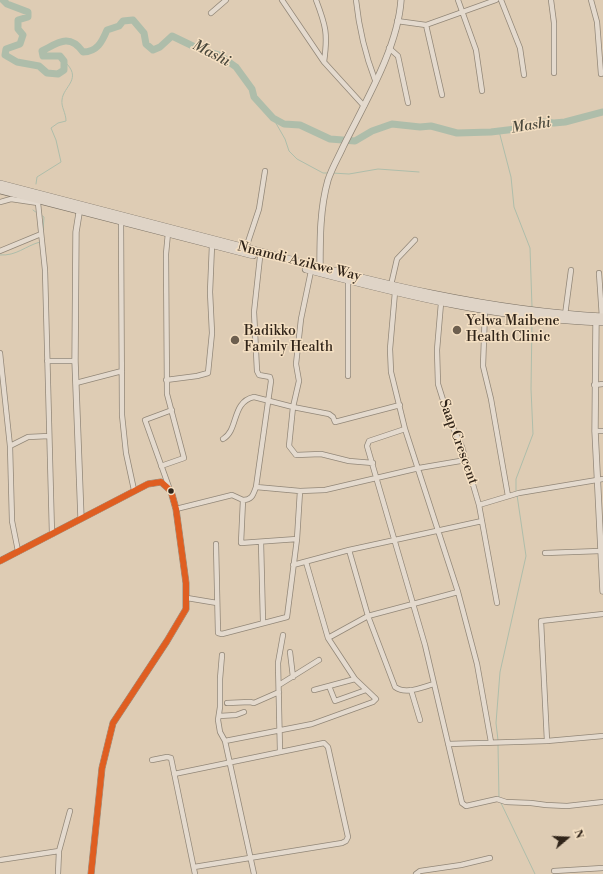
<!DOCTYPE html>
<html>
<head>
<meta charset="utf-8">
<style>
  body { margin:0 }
  #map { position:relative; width:603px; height:874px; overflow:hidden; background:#deccb4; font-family:"Libre Bodoni",serif }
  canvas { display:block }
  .north { position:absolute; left:547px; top:818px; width:40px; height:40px; -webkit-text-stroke:3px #f5e0c3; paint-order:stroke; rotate:71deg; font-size:11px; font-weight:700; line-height:16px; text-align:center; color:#302419 }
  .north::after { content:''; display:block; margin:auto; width:14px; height:18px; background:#302419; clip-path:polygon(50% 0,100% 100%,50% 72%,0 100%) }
</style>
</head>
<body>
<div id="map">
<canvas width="603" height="874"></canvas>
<div class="north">N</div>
</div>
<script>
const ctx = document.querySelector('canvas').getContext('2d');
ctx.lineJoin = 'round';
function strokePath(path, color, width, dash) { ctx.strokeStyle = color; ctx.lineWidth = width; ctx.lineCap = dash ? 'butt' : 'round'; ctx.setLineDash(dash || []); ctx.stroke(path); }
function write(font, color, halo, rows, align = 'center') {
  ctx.font = font + ' "Libre Bodoni",serif'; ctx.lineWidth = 3; ctx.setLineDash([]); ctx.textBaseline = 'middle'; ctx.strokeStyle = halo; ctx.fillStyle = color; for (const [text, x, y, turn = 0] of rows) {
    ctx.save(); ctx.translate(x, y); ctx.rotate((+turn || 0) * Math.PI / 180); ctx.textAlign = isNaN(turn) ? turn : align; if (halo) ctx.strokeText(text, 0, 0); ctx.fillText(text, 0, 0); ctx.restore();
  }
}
strokePath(new Path2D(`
  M273 118 285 139 289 151 297 159 323 173H329
  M499 131 511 177 514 207 530 248 532 307
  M332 173 349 174 378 169 419 172
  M36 184 37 177 61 162 56 140 51 128 58 123 66 121C66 113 61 107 62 100 63 86 84 79 64 61
  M33 210 37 213
  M41 215 44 217 43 231
  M0 255C17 256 25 246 40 242
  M516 492V479L533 434 531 389 532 321
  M498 740 496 723 500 672 526 556 517 495
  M498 745 499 798
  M501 803 535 874`), '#aebdaa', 1);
strokePath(new Path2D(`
  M3 0 7 4 28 12V17L18 20V29L23 35 20 44 6 49 5 55 17 62 39 66 47 73 58 74 64 70V61L60 56H43L42 51C58 43 69 33 83 52 97 52 102 42 107 30L119 26 123 21 133 20 144 33 146 44 153 50 160 47 172 36 199 49 219 55 236 67 252 89 254 97 273 118 284 124 300 125 330 139 355 141 372 131 392 124 420 127 431 126 457 133 491 132 524 128 543 122 554 123 565 122 603 112`), '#aebdaa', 7);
const minor = new Path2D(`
  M282 0 324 62 364 106
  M316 0C326 26 328 34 324 62
  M356 0C359 28 365 54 375 80
  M458 0 476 50 482 91
  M501 0 520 48 524 75
  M551 0 554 23V73
  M591 0 597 22 601 74
  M211 13 226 0
  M397 21 426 25 496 0
  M426 25 442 95
  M389 48 398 56 408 103
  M0 202 11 199 38 203 45 270 52 534
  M121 221 122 415 126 453 134 490
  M246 248 259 209 265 171
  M0 251 41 234
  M311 271 301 319 296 364 299 381 293 407 289 446 296 455 321 454 349 461 373 463
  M599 273 602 317
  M391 285 397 259 415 240
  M395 292 390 349 391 372 405 429 458 592 477 664 491 742
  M441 303 437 350 438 384 449 419 462 447 479 505 497 603
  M485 311 483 366 491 399 508 496
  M565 315 571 270
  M0 353 10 446 12 521 18 551
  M47 361H75
  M348 376V280
  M166 380 197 376 208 373 212 333 210 292 212 245
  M76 383 122 371
  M594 385 603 384
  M405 429 369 441 367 446 425 645 462 803 466 806 497 799 506 802 531 803 546 805 567 806 603 802
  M595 431H603
  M223 439C239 430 231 402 254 397L293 407 329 414 333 417 335 422 400 405
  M10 446 28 437 49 436
  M161 466 184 458 167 394 166 254 168 233
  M256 487 300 491 325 490 419 468 466 460
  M170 490 145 420 172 410
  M243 500C252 500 253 495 256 487L271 381 270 377 259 375 257 371 254 312 260 257
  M479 505 519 493 603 479
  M176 509 232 495 243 500 241 543 297 539
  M261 542 263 622
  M216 544 218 633 222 634 287 617 297 539 300 491
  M349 550 368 616 395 687C406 695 422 687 434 684
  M545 553 600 551
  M293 565 349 550 482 521
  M187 598 217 603
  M328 638 368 616 458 592
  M290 652 293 677
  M222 655 220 679V707L218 720 220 732 225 741
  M279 685 319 660
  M329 686 335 701 366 690
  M314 690 355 679
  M411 690 420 720
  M227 703 250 702 254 703 279 692
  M219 716 236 715 244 712
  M547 741 541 621 603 614
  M448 744 547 741 603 736
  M280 752 278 663 283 635
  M152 760 167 757 171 758 195 874
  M174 774 324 743 328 747 348 837 346 841 342 843 194 867
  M0 860 59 851
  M554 871 603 868
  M58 874 59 851 70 811
  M254 874 225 741 312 724 373 702 376 699 355 679 328 638 306 562
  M416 874 420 871 461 865 490 858`);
const tertiary = new Path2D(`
  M80 207 76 232 75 361 81 518
  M320 268C320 238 320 208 328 180 332 168 338 158 343 147 364 104 398 48 401 0
  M596 322 595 431 603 591
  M0 561 148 484 161 482 171 491 176 509 186 583V609L167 641 113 723 102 768 91 874`);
const trunk = new Path2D(`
  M0 184C88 207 177 230 265 253 376 283 487 311 603 317
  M0 190 253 255
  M306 269C404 295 501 319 603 322`);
strokePath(minor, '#928778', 6);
strokePath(tertiary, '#928778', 7);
strokePath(trunk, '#7a7063', 8);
strokePath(minor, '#e4dace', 4.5);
strokePath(tertiary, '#e4dace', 5.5);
strokePath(trunk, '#dfd4c7', 7);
strokePath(new Path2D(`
  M0 561 148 484 161 482 171 491 176 509 186 583V609L167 641 113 723 102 768 91 874`), '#df5e21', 6);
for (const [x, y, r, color] of [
  [457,330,5,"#6d5f4f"],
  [235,340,5,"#6d5f4f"],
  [171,491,3.5,"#302419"]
]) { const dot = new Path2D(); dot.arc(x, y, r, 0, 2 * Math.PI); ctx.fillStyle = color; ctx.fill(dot); strokePath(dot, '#f5e0c3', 1.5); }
write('14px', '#302419', '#f5e0c3', [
  ["Nnamdi Azikwe Way",299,262,14],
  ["Saap Crescent",458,442,70]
]);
write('14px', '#302419', '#f5e0c3', [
  ["Yelwa Maibene",466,322],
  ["Health Clinic",466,338],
  ["Badikko",244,332],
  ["Family Health",244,348]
], 'left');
write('italic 15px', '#4a483c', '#f5e0c3', [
  ["Mashi",211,54,27],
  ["Mashi",531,126,-9]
]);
</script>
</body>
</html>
